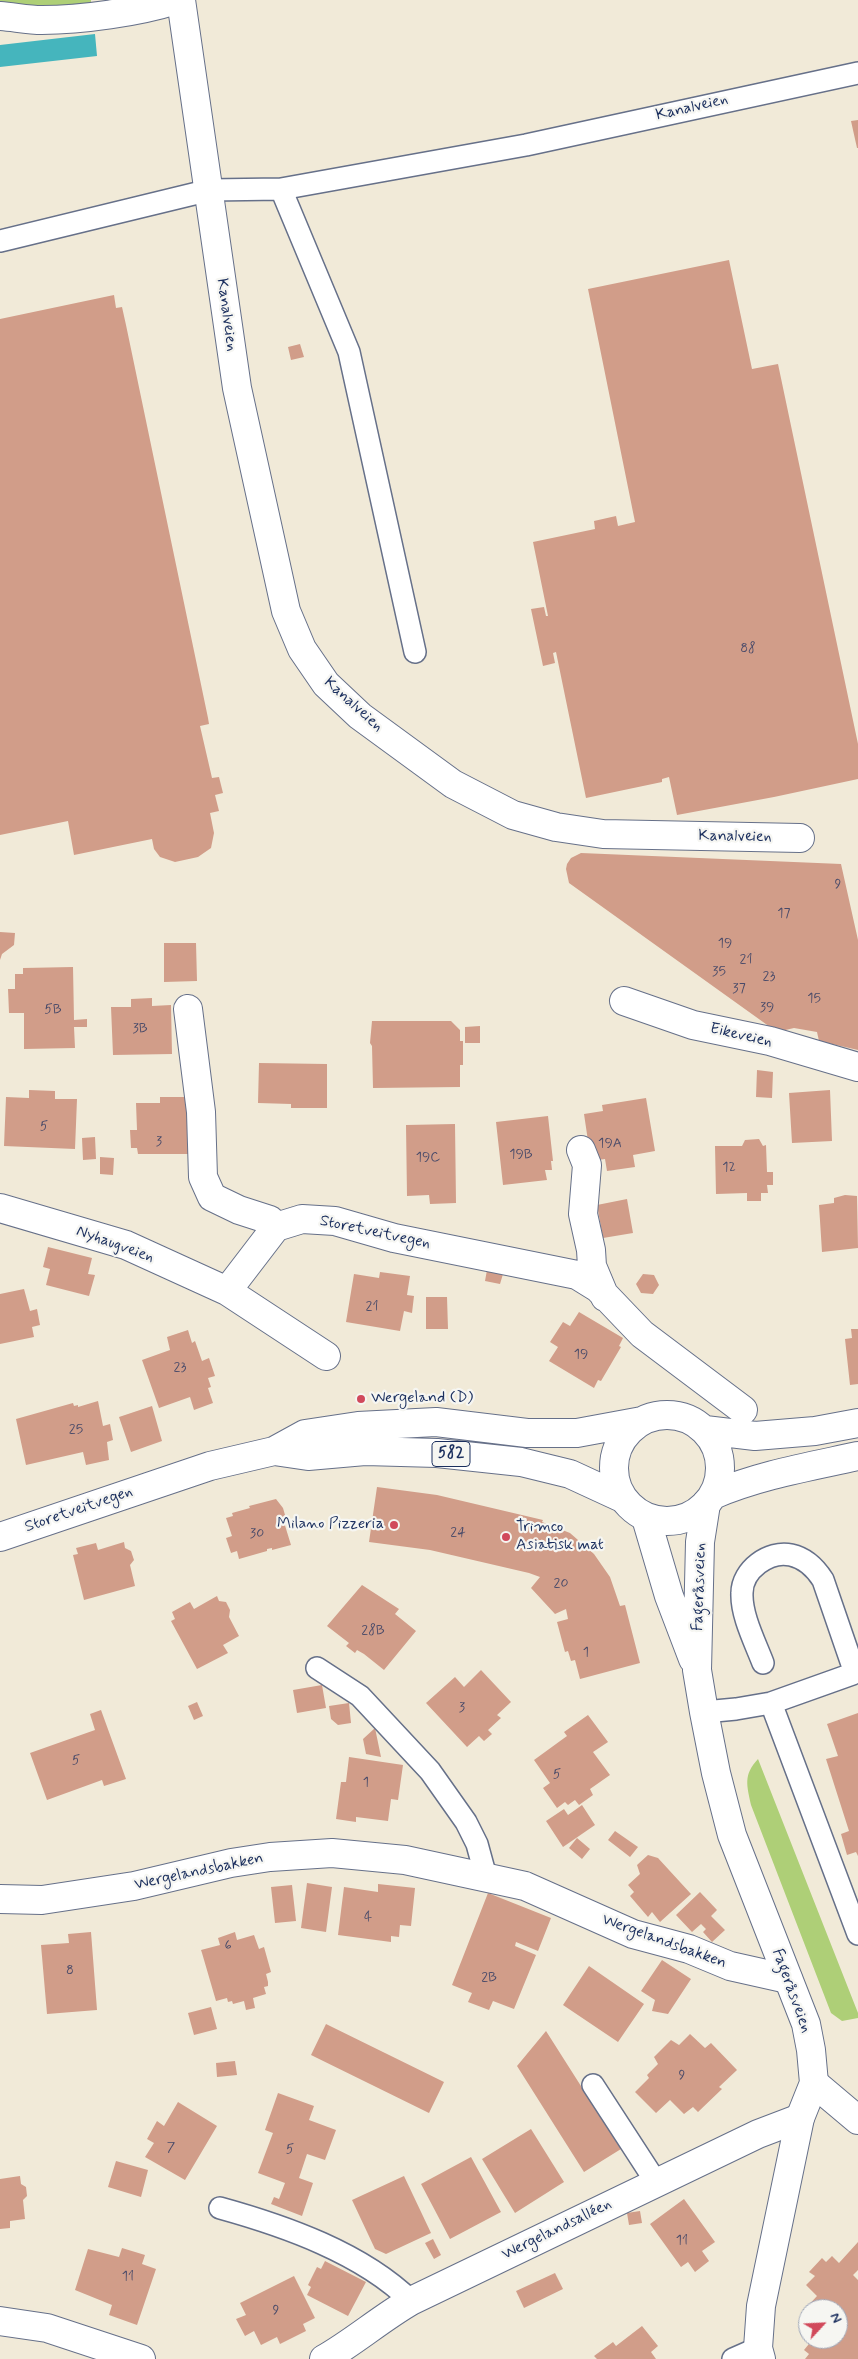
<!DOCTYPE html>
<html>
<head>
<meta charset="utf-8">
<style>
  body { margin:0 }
  #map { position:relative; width:858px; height:2359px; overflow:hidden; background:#f1ead8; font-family:Mynerve,sans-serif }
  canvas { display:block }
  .north { position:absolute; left:798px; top:2299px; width:50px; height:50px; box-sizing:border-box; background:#f6f6f2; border:1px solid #9ea6b7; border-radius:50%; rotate:65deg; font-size:14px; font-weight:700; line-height:20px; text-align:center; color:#1b2f5e }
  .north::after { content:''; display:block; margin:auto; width:18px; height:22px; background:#d1495b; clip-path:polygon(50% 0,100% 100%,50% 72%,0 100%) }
</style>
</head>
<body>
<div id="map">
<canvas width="858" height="2359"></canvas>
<div class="north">N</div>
</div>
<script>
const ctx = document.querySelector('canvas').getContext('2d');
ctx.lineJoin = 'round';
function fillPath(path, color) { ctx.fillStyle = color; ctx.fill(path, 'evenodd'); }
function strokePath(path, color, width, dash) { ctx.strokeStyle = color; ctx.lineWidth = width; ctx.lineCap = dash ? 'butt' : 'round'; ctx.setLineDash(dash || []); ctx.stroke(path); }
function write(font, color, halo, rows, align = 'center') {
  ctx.font = font + ' Mynerve,sans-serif'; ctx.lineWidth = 4.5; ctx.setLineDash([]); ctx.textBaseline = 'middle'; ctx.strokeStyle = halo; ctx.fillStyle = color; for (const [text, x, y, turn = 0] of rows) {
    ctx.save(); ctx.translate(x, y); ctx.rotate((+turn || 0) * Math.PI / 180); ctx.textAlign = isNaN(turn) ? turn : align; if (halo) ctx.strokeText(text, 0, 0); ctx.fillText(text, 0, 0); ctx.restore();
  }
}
fillPath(new Path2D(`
  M0 0H91V7L0 8Z
  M758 1759 858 2013V2018L842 2021 831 2013 751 1805C747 1785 743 1775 758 1759Z`), '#aecf77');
fillPath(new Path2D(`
  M95 34 97 56 0 67V45Z`), '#45b5bd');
fillPath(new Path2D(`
  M858 120V148H857L851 121Z
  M729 260 752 369 778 364 858 744V779L774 797 677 815 669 777 662 779V782L586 798 556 652 553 653 555 663 543 666 531 609 544 607 546 616H548L533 542 595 529 594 521 616 516 618 526 635 522 588 289Z
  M114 295 116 308 122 307 126 325 208 718 209 724 200 726 212 778 219 777 223 793 215 795 219 811 210 813 214 833 211 848 198 857 175 862 160 857 154 849 152 839 74 855 68 821 0 835V319Z
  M300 344 304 357 291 360 288 347Z
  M581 853 841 864 858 940V1050L819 1041 817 1032 794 1028 777 1032 569 883 566 869 567 864 571 858Z
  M0 932 15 933 14 945 2 954 0 960Z
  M164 943H196L197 981 164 982Z
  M73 967 74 1020 87 1019V1027H74L75 1048 24 1049V1013H9L8 989H15V974H23V968Z
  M152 998V1006L171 1005 172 1054 113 1055 111 1007H131V999Z
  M372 1021H451L460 1030V1041H463V1065H460V1087L373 1088 372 1046 370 1043Z
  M480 1026V1043H465V1027Z
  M259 1063 327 1064V1108H291V1104L258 1103Z
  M757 1070 773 1072 772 1098 756 1097Z
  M29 1090 55 1091V1099H77L75 1149 4 1146 6 1097 29 1098Z
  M830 1090 832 1141 792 1143 789 1093Z
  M160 1097H192L195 1154H138L137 1148H131L130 1130H137L136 1103H160Z
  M646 1098 655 1151 633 1155 635 1167 607 1171 605 1159 591 1161 584 1114 603 1111 602 1105Z
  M548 1116 553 1161H551L552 1170H545L547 1180 503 1185 496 1122Z
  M455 1124 456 1203 430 1204 429 1195 407 1196 406 1125Z
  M95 1137 96 1159 83 1160 82 1138Z
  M759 1139 763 1146 766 1145 767 1172H773V1185H767L768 1193H761V1201H747V1193L716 1194 715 1146H742L745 1140Z
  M100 1157 114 1158 113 1175 100 1174Z
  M845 1195 857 1196 858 1248 822 1252 819 1205 834 1203V1198Z
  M627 1199 633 1233 603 1238 597 1205Z
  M48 1247 92 1258 88 1274 95 1275 89 1296 46 1285 50 1269 43 1267Z
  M487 1270 503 1274 500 1284 485 1281Z
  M380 1272 410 1276 407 1295 414 1296 412 1313 404 1311 400 1331 346 1322 354 1274 379 1278Z
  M643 1274 654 1275 659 1285 653 1294 641 1293 636 1284Z
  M24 1289 30 1311 37 1309 40 1325 32 1327 34 1337 0 1344V1294Z
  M426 1297H447L448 1329H426Z
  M579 1312 623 1338 619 1346 621 1347 601 1381 598 1380 594 1388 549 1361 558 1347 550 1342 563 1322 570 1326Z
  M851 1329H858V1384L850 1385 845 1339 852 1338Z
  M188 1330 192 1343 195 1341 202 1361 209 1358 215 1376 208 1378 211 1387 208 1388 213 1403 194 1410 190 1397 159 1408 142 1360 170 1350 167 1337Z
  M98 1401 103 1426 110 1424 113 1440 107 1442 109 1460 86 1465 83 1452 26 1465 16 1419 73 1403 74 1406 78 1405V1407Z
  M152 1406 162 1441 131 1452 119 1417Z
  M377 1487 437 1495 543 1520 542 1522 570 1533 594 1554 610 1577 620 1606 625 1605 640 1663 580 1679 575 1660 571 1661 568 1651 565 1652 557 1622 568 1619 566 1609 555 1614 531 1588 540 1577 529 1573 430 1550 369 1542Z
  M276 1499 283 1508 285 1515 283 1519 291 1545 272 1550V1548L267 1549V1551L239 1559 237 1551 231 1553 226 1538 232 1536 226 1518 233 1516 232 1513 250 1508 249 1506Z
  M124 1542 125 1548 131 1551 134 1560 130 1565 135 1586 84 1600 73 1555 78 1554 76 1548 96 1543 98 1550Z
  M362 1585 399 1609 395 1614 416 1631 384 1670 364 1654 357 1650 355 1653 346 1646 349 1643 327 1626Z
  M217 1596 219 1601 226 1602 230 1610 229 1617 239 1636 223 1645 228 1653 197 1669 171 1621 175 1619 172 1612 190 1602 194 1609Z
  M481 1670 511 1702 497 1715 501 1718 488 1730 492 1734 484 1741 479 1736 467 1747 426 1703 455 1677 464 1687Z
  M322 1685 326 1708 297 1713 293 1690Z
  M197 1702 203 1716 194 1720 188 1706Z
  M349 1703 351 1723 338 1725 331 1719 329 1706Z
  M101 1710 126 1779 104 1786 102 1780 47 1800 30 1753 95 1730 90 1714Z
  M858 1713V1856L856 1852 847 1855 841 1834 849 1831 826 1759 838 1756 827 1724Z
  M588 1715 608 1742 593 1752 610 1775 590 1789 593 1795 579 1805 575 1800 568 1805 565 1802 557 1808 543 1788 550 1783 534 1760 567 1736 564 1732Z
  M375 1728 381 1757 366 1754 363 1739Z
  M349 1757 403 1765 398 1800 391 1799 388 1821 356 1817V1822L336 1819 341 1782H346Z
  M582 1805 595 1825 563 1847 546 1821 564 1809 568 1815Z
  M615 1831 638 1847 630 1857 608 1840Z
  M577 1838 590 1849 582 1859 569 1848Z
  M648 1855 658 1858 691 1894 660 1922 652 1912 648 1917 630 1896 634 1892 628 1885 640 1874 637 1865Z
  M307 1883 332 1887 326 1932 301 1928Z
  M378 1884 415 1888 411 1926 400 1925 399 1937 391 1936V1942L338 1935 344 1887 378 1892Z
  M292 1885 296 1921 275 1923 271 1887Z
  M700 1892 717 1910 711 1916 725 1930 712 1942 703 1932 706 1929 701 1924 692 1932 676 1915Z
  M488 1893 551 1918 538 1951 516 1942 515 1946 536 1955 514 2009 493 2001 489 2010 468 2002 472 1993 452 1985Z
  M91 1932 97 2010 47 2014 41 1945 69 1943 68 1934Z
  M235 1932 237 1940 254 1935 259 1949 264 1947 271 1972 266 1974 268 1982V1986L264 1987 266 1994 253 1998 255 2008 246 2010 244 2001 233 2004 232 2001 228 2002 227 1998 216 2001 202 1953 201 1950 220 1945 218 1938Z
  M662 1960 691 1979 668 2014 652 2011 655 2000 641 1991Z
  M589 1966 644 2004 618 2042 563 2005Z
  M211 2007 217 2029 194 2035 188 2013Z
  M326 2024 444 2082 429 2113 311 2055Z
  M546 2031 621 2149 584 2172 517 2066Z
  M690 2034 705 2048 711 2043 737 2070 719 2087 722 2089 698 2112 693 2107 684 2114 670 2100 656 2113 635 2092 649 2078 647 2075 658 2064 654 2057 671 2040 679 2045Z
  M235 2061 237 2075 217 2077 216 2063Z
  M278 2093 314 2106 309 2120 336 2130 325 2160 307 2154 299 2178 313 2183 302 2216 271 2204 274 2197 279 2199 285 2183 258 2173 273 2133 265 2130Z
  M178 2102 217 2126 185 2180 145 2157 154 2143 147 2139 157 2121 164 2126Z
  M531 2129 564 2182 515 2213 482 2159Z
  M471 2157 501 2212 450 2239 421 2184Z
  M116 2161 148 2170 141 2197 108 2187Z
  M20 2176 21 2184 26 2187 27 2196 23 2200 25 2219 10 2221V2228L0 2229V2179Z
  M404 2176 431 2233 386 2254 375 2249 352 2200Z
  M684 2199 715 2242 702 2251 709 2261 695 2272 688 2262 681 2267 650 2224Z
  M640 2211 642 2223 629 2225 627 2213Z
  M433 2239 441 2255 434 2259 425 2243Z
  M858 2242V2270L853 2275 858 2280V2359H805L809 2354 804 2350 813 2339H838V2309H808V2312L805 2309 817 2296 806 2285 815 2276 809 2272 822 2258 826 2262 832 2256 839 2263Z
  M122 2248 145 2255 142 2264 156 2269 137 2325 109 2315 112 2305 75 2290 88 2249 119 2257Z
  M325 2261 366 2282 348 2316 307 2295 311 2287 308 2285 317 2267 321 2269Z
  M555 2273 563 2289 524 2308 516 2291Z
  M294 2276 315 2318 303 2324 306 2331 280 2344 277 2337 261 2345 254 2331 245 2336 236 2319 246 2315 240 2303Z
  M642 2326 658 2346 651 2352 656 2359H597L594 2356 613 2342 616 2346Z`), '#d19d89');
const service = new Path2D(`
  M281 189 526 145 858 73
  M0 241 210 190 281 189 349 352 415 652
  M763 1663C755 1642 741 1615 742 1593 742 1570 769 1550 791 1555 805 1558 816 1569 823 1580L855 1673
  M317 1668 360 1696 430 1771 466 1822 477 1844 486 1877
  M771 1703 858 1934
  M704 1712 736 1709 771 1703 858 1672
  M593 2085 656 2182
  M220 2208C285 2226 362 2253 411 2301
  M733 2359 758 2348`);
const minor = new Path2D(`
  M181 0 237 388 286 611 302 649 326 684 360 716 453 784 513 815 556 827 603 834 800 838
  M624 1001 693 1025 770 1041 858 1067
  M188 1009 201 1112 203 1177 212 1197 239 1210 270 1220 276 1227 302 1219 335 1221 394 1238 577 1275 598 1288 642 1334 743 1410
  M581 1150 587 1165 583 1214 591 1250 592 1266 605 1297
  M0 1208 126 1245 227 1291 326 1356
  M227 1291 276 1227
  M0 1899 42 1900 134 1886 231 1863 270 1857 332 1853 405 1860 525 1886 633 1934 689 1949 730 1966 788 1979
  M814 2083 858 2120
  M0 2321 47 2328 141 2359
  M324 2359C354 2342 380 2319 411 2301L758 2134 800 2118`);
const tertiary = new Path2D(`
  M706 1504 700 1542 697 1670 704 1712 716 1773 732 1835 806 2024 811 2050 814 2083 800 2118 761 2306 758 2348 761 2359
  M646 1518 669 1596 693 1659`);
const secondary = new Path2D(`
  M0 16C14 17 28 20 42 20 81 20 139 12 176 0`);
const primary = new Path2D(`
  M614 1468a53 53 0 1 1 106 0a53 53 0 1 1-106 0Z
  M705 1430 755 1436 815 1431 858 1423
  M274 1451 308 1456 365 1451 437 1453 521 1462 570 1474 622 1498
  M713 1495C760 1475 808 1467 858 1456
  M0 1537 210 1466 274 1451 305 1434 358 1426 436 1422 527 1433H577L642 1421`);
strokePath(service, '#667089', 24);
strokePath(minor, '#667089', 30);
strokePath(tertiary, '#667089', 30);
strokePath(secondary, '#667089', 30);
strokePath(primary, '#667089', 30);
strokePath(service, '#fff', 21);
strokePath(minor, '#fff', 28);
strokePath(tertiary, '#fff', 28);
strokePath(secondary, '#fff', 28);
strokePath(primary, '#fff', 28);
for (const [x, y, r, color] of [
  [361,1399,5,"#d1495b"],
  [394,1525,5,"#d1495b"],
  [506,1537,5,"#d1495b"]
]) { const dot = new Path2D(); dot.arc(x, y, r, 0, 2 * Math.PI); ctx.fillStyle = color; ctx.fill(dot); strokePath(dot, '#f6f6f2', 2); }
write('14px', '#484a69', null, [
  ["88",748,649],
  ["9",838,885],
  ["17",784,914],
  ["19",725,944],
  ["21",746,960],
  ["35",719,972],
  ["23",769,977],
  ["37",739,989],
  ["15",814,999],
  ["39",767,1008],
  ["5B",53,1010],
  ["3B",140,1029],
  ["5",44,1127],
  ["3",159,1142],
  ["19A",610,1144],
  ["19B",521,1155],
  ["19C",428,1158],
  ["12",729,1168],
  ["21",372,1307],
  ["19",581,1355],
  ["23",180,1368],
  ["25",76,1430],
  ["24",458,1533],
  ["30",257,1534],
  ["20",561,1584],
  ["28B",373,1631],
  ["1",586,1653],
  ["3",462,1708],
  ["5",76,1761],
  ["5",557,1775],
  ["1",366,1783],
  ["4",368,1918],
  ["6",228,1946],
  ["8",70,1971],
  ["2B",489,1978],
  ["9",682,2076],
  ["7",171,2148],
  ["5",290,2150],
  ["11",682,2241],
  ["11",128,2277],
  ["9",276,2311]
]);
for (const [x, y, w] of [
  [451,1454,38]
]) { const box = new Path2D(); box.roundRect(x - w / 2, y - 12.5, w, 25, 4); ctx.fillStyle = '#f6f6f2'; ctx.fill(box); strokePath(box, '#1b2f5e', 1); }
write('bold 15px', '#1b2f5e', null, [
  ["582",451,1454]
]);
write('16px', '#1b2f5e', '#f6f6f2', [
  ["Kanalveien",692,108,-13],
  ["Kanalveien",226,315,82],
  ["Kanalveien",353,705,42],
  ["Kanalveien",735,837,1],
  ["Eikeveien",741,1036,13],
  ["Storetveitvegen",375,1233,12],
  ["Nyhaugveien",115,1245,20],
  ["Storetveitvegen",79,1510,-19],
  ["Fageråsveien",700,1587,-88],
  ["Wergelandsbakken",199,1872,-12],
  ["Wergelandsbakken",664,1942,20],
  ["Fageråsveien",791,1991,70],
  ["Wergelandsalléen",557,2230,-26]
]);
write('16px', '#1b2f5e', '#f6f6f2', [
  ["Wergeland (D)",371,1399],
  ["Milano Pizzeria",384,1525,"right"],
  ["Trimco",516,1528],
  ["Asiatisk mat",516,1546]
], 'left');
</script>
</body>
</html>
